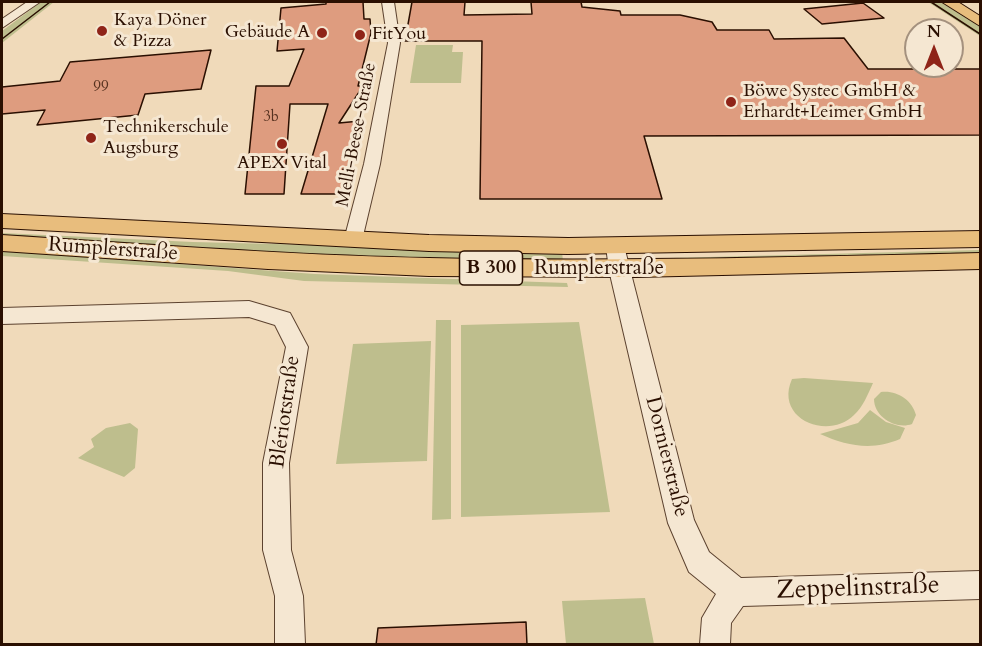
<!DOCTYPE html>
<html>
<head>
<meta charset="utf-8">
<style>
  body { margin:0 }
  #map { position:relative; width:982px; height:646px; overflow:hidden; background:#f0daba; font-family:Cardo,serif }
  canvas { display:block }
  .frame { position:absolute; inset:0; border:3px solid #2a0f01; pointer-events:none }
  .north { position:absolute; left:904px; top:18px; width:60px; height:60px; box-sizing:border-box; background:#f5e7d2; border:2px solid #a4917e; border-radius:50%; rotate:0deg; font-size:16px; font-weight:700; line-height:24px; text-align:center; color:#2a0f01 }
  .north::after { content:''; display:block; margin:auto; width:21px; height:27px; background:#8f2418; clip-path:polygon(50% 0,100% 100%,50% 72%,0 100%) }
</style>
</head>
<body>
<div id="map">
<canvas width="982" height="646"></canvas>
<div class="frame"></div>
<div class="north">N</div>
</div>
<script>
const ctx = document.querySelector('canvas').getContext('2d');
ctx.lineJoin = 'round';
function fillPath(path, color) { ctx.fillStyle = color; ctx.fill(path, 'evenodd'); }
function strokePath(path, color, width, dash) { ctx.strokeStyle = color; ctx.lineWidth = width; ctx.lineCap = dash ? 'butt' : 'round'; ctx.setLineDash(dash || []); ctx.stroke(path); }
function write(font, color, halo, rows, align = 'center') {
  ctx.font = font + ' Cardo,serif'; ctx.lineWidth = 6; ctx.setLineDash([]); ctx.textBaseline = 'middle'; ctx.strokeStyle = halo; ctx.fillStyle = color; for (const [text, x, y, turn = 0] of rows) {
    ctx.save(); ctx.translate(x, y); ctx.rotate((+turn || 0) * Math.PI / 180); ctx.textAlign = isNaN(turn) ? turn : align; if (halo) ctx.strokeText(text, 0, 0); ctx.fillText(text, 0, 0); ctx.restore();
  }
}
fillPath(new Path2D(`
  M41 2H54L2 43V31Z
  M928 2H941L980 27V36Z
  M416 45H453L452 52H463L461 83H410Z
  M2 233 193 242 562 251 563 262 349 256 2 237Z
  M980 250V256L671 262 669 258Z
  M2 251 315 274 567 283 568 287 304 281 228 271 2 256Z
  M436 320H451V519L432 520Z
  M579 322 610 512 461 517V325Z
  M431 341 427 461 336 464 353 344Z
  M804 378 873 383C868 394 863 407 854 415 828 441 774 419 792 379Z
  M881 392C897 390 912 400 916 415L912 424C896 430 874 417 874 399Z
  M870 410 886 422 905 428 900 439C872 451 847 446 820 434L858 423Z
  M130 423 138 429 135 468 124 477 78 458 94 447 91 439 106 428Z
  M645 598 654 644H566L562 601Z`), '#bebe8d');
const building = new Path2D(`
  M326 2H363L364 19H370L371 33 358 86H363L339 123 360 121 341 194H301L328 104H290L284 194H245L256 86H289L304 49 277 51 281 8 326 4Z
  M412 2H465L464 15 532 14 531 2H581L582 7 620 11 621 15H680L712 22 717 30H769L774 39 844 38 868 69H981V135L644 136 662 199H480L482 41H405Z
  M863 3 884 18 822 24 804 9Z
  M211 50 201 89 145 94 138 115 37 125 45 110 2 114V87L60 81 70 62Z
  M526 622 527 645H376L378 628Z`);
fillPath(building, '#de9c7f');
strokePath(building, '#2a0f01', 1.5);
const minor = new Path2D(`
  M27 2H40L2 28V19Z
  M382 2H394L400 43 380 164 362 240 360 245H346L344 240 364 164 388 43Z
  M615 239 622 241 624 246 694 520 709 552 741 578 980 571V599L743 606 731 623 730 644H700L702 618 716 594 689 572 668 523 609 270 606 246 608 241Z
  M249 301 290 313 308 347 289 463 291 550 303 596 305 644H275V596L263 550V463L286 347 275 325 249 317 2 324V308Z`);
const major = new Path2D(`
  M942 2H958L980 16V26Z
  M2 214 429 235 568 238 980 231V247L568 254 429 251 2 228Z
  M2 235C144 244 287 255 429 258 613 262 796 257 980 253V269L636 277 429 276 268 269 2 251Z`);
strokePath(minor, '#5c422f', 2);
strokePath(major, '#2a0f01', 2);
fillPath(minor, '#f5e7d2');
fillPath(major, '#e8bd7d');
strokePath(new Path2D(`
  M931 2 980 34
  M2 39 50 2`), '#2a0f01', 1.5);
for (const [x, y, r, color] of [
  [102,31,6,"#8f2418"],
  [322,33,6,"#8f2418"],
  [360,35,6,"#8f2418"],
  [731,102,6,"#8f2418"],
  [91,138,6,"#8f2418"],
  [282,144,6,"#8f2418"]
]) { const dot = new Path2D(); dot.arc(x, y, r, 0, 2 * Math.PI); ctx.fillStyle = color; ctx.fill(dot); strokePath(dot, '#f5e7d2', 2); }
write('15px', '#573220', null, [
  ["99",101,88],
  ["3b",271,118]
]);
write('18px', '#2a0f01', '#f5e7d2', [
  ["Kaya Döner",114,21],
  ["& Pizza",114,42],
  ["Gebäude A",310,33,"right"],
  ["FitYou",372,35],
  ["Böwe Systec GmbH &",743,92],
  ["Erhardt+Leimer GmbH",743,113],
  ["Technikerschule",103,128],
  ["Augsburg",103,149],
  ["APEX Vital",282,164,"center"]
], 'left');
write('18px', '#2a0f01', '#f5e7d2', [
  ["Melli-Beese-Straße",357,135,-79]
]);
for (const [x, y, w] of [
  [491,268,63]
]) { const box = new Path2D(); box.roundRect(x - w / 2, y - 17, w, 34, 4.5); ctx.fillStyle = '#f5e7d2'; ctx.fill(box); strokePath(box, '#2a0f01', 1.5); }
write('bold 20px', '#2a0f01', null, [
  ["B 300",491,268]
]);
write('21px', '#2a0f01', '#f5e7d2', [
  ["Rumplerstraße",113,250,4],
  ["Rumplerstraße",599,269],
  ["Blériotstraße",286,412,-82],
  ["Dornierstraße",666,457,76]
]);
write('26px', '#2a0f01', '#f5e7d2', [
  ["Zeppelinstraße",858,589,-2]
]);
</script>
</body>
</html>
